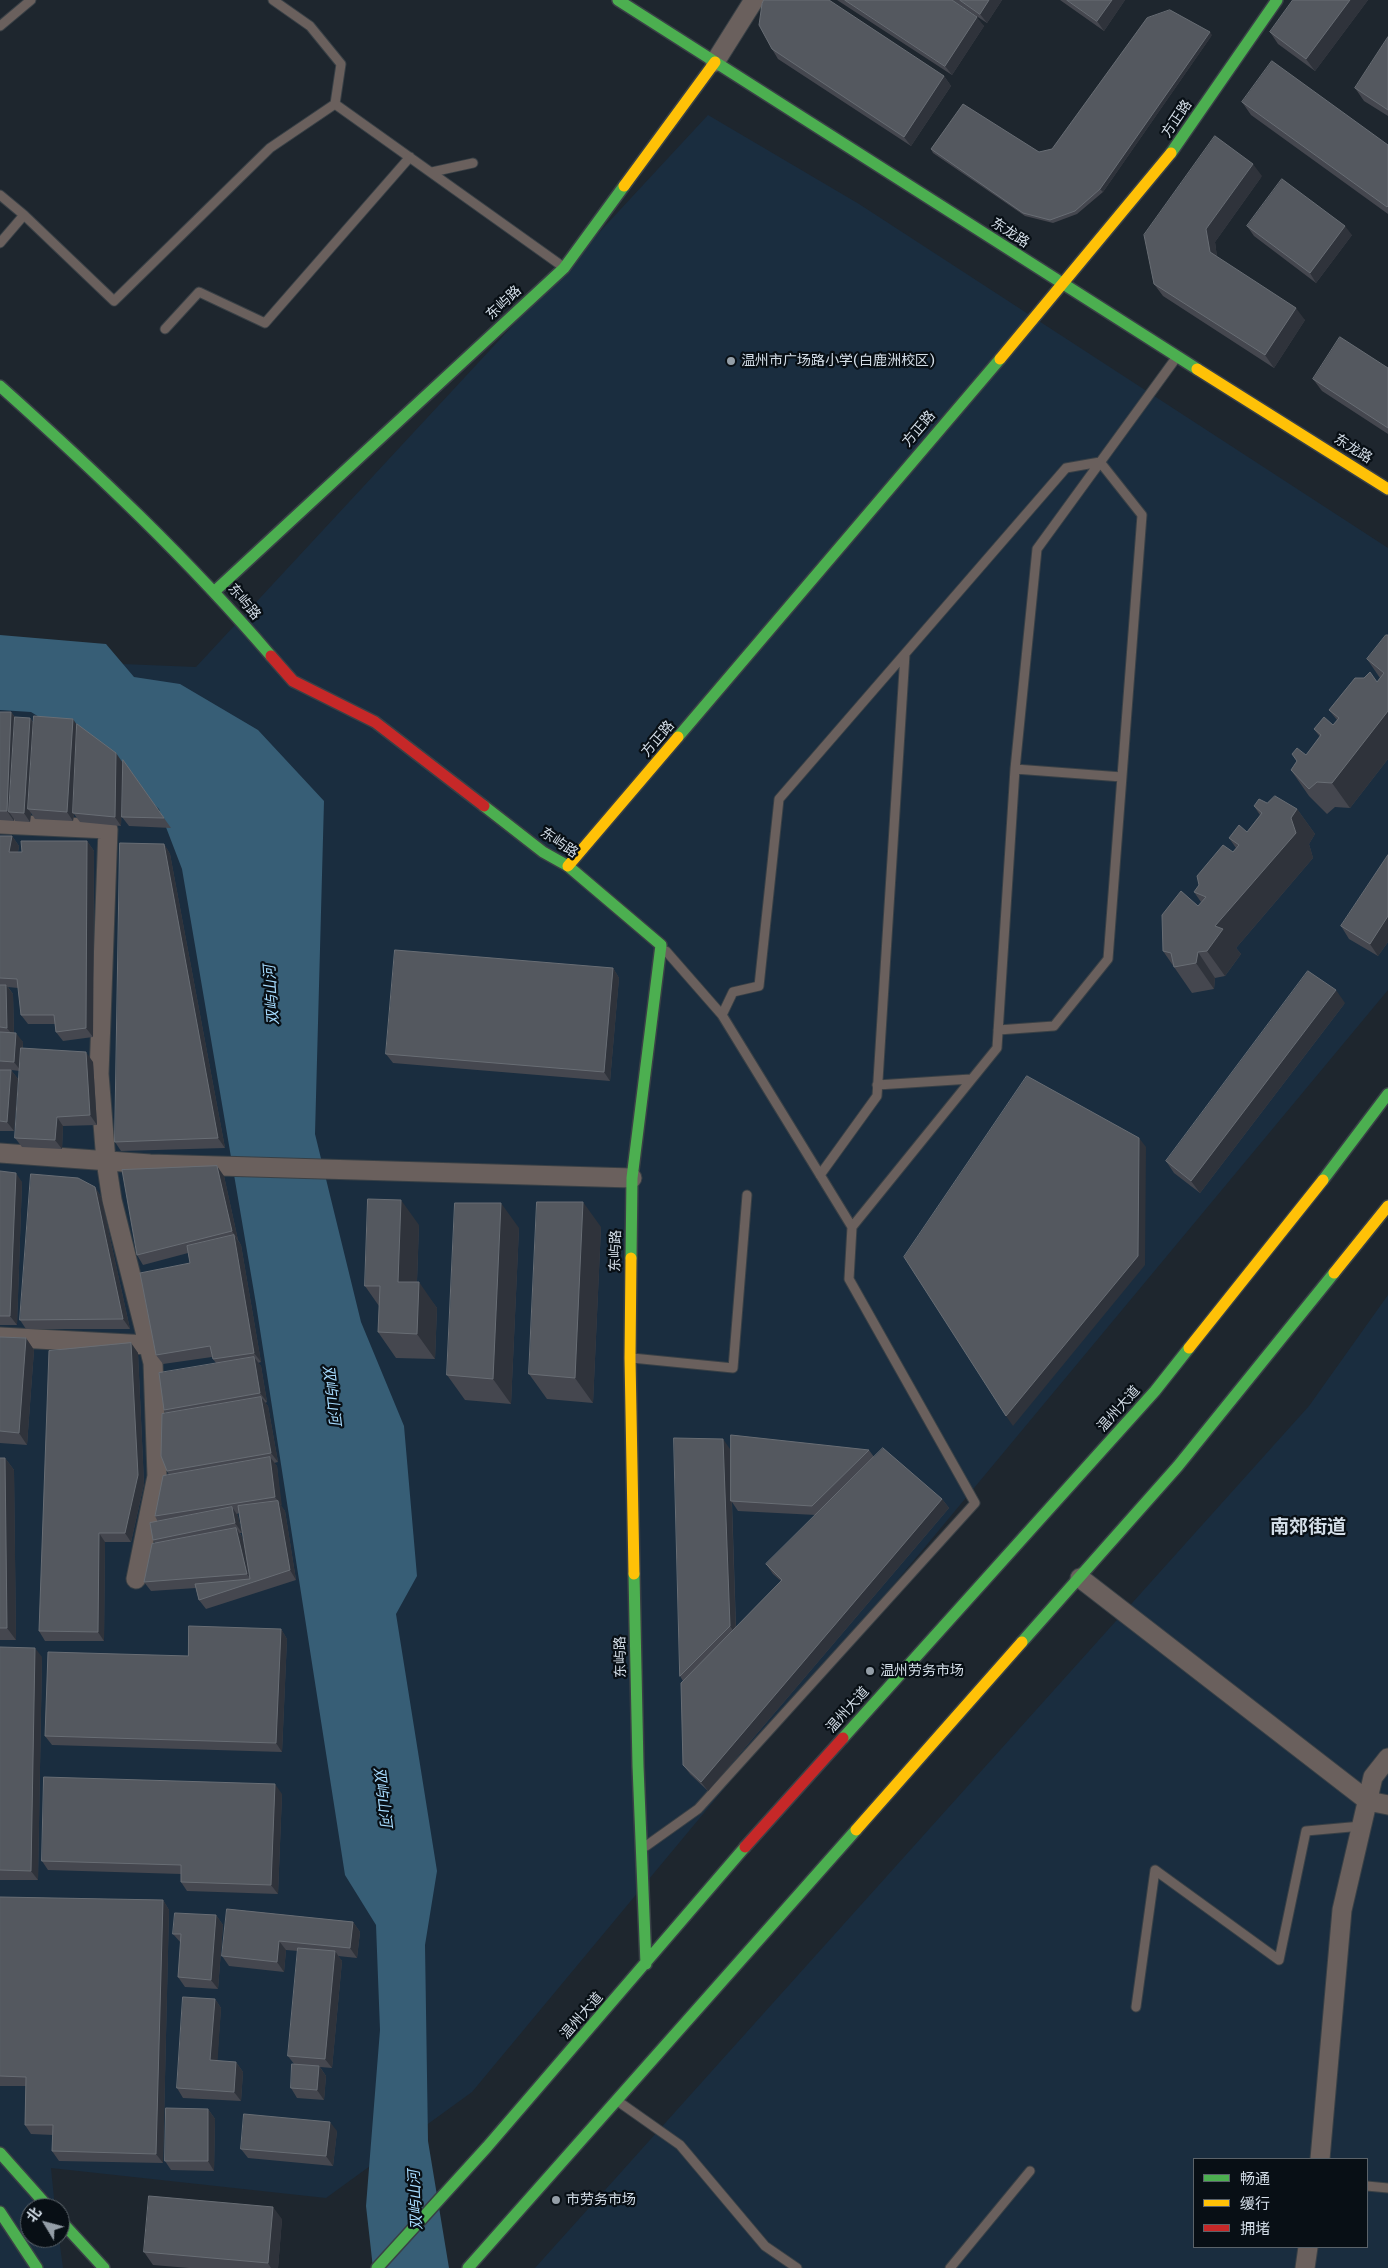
<!DOCTYPE html>
<html>
<head>
<meta charset="utf-8">
<style>
  body { margin:0 }
  #map { position:relative; width:1388px; height:2268px; overflow:hidden; background:#1e262e; font-family:Merriweather,"Noto Sans SC",serif }
  canvas { display:block }
  .legend { position:absolute; left:1193px; top:2158px; width:175px; height:90px; box-sizing:border-box; background:#080f15; border:1px solid #5a6269; margin:0; padding:6px 9px; list-style:none; font-size:15px; color:#d4dee8 }
  .legend li { display:flex; align-items:center; gap:10px; height:25px }
  .legend b { width:25px; border:1px solid #5a6269 }
  .north { position:absolute; left:20px; top:2198px; width:50px; height:50px; box-sizing:border-box; background:#080f15; border:1px solid #5a6269; border-radius:50%; rotate:307deg; font-size:14px; font-weight:700; line-height:20px; text-align:center; color:#d4dee8 }
  .north::after { content:''; display:block; margin:auto; width:18px; height:22px; background:#949ea7; clip-path:polygon(50% 0,100% 100%,50% 72%,0 100%) }
</style>
</head>
<body>
<div id="map">
<canvas width="1388" height="2268"></canvas>
<ul class="legend">
<li><b style="height:6px;background:#4caf50"></b>畅通</li>
<li><b style="height:6px;background:#ffc107"></b>缓行</li>
<li><b style="height:6px;background:#c62828"></b>拥堵</li>
</ul>
<div class="north">北</div>
</div>
<script>
const ctx = document.querySelector('canvas').getContext('2d');
ctx.lineJoin = 'round';
function fillPath(path, color) { ctx.fillStyle = color; ctx.fill(path, 'evenodd'); }
function strokePath(path, color, width, dash) { ctx.strokeStyle = color; ctx.lineWidth = width; ctx.lineCap = dash ? 'butt' : 'round'; ctx.setLineDash(dash || []); ctx.stroke(path); }
function write(font, color, halo, rows, align = 'center') {
  ctx.font = font + ' Merriweather,"Noto Sans SC",serif'; ctx.lineWidth = 4.5; ctx.setLineDash([]); ctx.textBaseline = 'middle'; ctx.strokeStyle = halo; ctx.fillStyle = color; for (const [text, x, y, turn = 0] of rows) {
    ctx.save(); ctx.translate(x, y); ctx.rotate((+turn || 0) * Math.PI / 180); ctx.textAlign = isNaN(turn) ? turn : align; if (halo) ctx.strokeText(text, 0, 0); ctx.fillText(text, 0, 0); ctx.restore();
  }
}
fillPath(new Path2D(`
  M708 115 859 204 1388 548V990L472 2092 326 2198 51 2168 55 2208H30V2238H59L63 2268H0V659L196 667Z
  M1388 1295V2268H535L1309 1406ZM1194 2159H1367V2247H1194Z`), '#1a2d3f');
fillPath(new Path2D(`
  M0 635 106 644 134 677 180 684 258 730 324 801 315 1134 361 1322 404 1426 417 1576 396 1614 437 1871 425 1945 428 2141 449 2268H373L366 2206 380 2030 376 1925 345 1875 256 1304 182 869 159 809 98 753 31 712 0 710Z`), '#375e76');
const lane = new Path2D(`
  M273 0 310 26 341 64 335 104 562 266
  M0 26 31 0
  M432 172 473 163
  M0 195 24 215 0 243
  M24 215 114 301 270 148 335 104
  M165 329 199 292 265 323 410 157
  M1015 769 1122 777
  M722 1015 733 992 759 986 779 799 1066 468 1100 462 1142 515 1108 959 1054 1026 998 1030
  M877 1085 971 1079
  M820 1175 877 1096 905 654
  M852 1227 997 1048 1015 769 1037 549 1176 358
  M632 1358 733 1368 747 1195
  M646 1846 698 1809 975 1503 849 1279 852 1227 722 1015 666 951
  M1136 2007 1155 1870 1279 1960 1306 1831 1362 1826
  M619 2102 680 2145 765 2246 797 2268
  M1367 2186 1388 2188
  M950 2268 1030 2171`);
const street = new Path2D(`
  M715 62 754 0
  M0 824 108 829 99 1074 106 1161 112 1200 153 1363 157 1476 136 1579
  M0 1153 150 1164 632 1178
  M0 1337 148 1345
  M1080 1578 1368 1801 1388 1805
  M1320 2159 1342 1910 1373 1777 1388 1758
  M1305 2268 1308 2247`);
const fast = new Path2D(`
  M618 0 1197 369
  M1171 153 1277 0
  M0 386C95 471 188 559 271 656
  M215 591 564 268 624 186
  M678 737 1000 359
  M484 806 543 852 568 866 661 945 632 1178 631 1258
  M1323 1180 1388 1094
  M634 1574 638 1766 646 1964
  M1022 1642 1178 1466 1334 1273
  M843 1738 1155 1391 1189 1348
  M0 2153 49 2208
  M0 2212 37 2268
  M60 2220 104 2268
  M377 2268 487 2147 745 1847
  M468 2268 856 1830`);
const slow = new Path2D(`
  M624 186 715 62
  M1000 359 1171 153
  M1197 369 1388 489
  M568 866 678 737
  M631 1258 630 1358 634 1574
  M1334 1273 1388 1206
  M1189 1348 1323 1180
  M856 1830 1022 1642`);
const jam = new Path2D(`
  M271 656 293 681 375 722 484 806
  M745 1847 843 1738`);
strokePath(lane, '#394046', 11);
strokePath(street, '#394046', 21);
strokePath(fast, '#394046', 14);
strokePath(slow, '#394046', 14);
strokePath(jam, '#394046', 14);
strokePath(lane, '#6a605d', 9);
strokePath(street, '#6a605d', 19);
strokePath(fast, '#4caf50', 11);
strokePath(slow, '#ffc107', 11);
strokePath(jam, '#c62828', 11);
fillPath(new Path2D(`
  M837 0H952L984 26 952 75Z
  M952 0H1002L987 23Z
  M1060 0H1125L1104 31Z
  M1293 0H1368L1315 71 1278 44 1270 32Z
  M1212 35 1103 192 1077 214 1053 223 1025 216 933 153 931 149 1039 152 1052 149Z
  M1388 37V116L1364 101 1355 88Z
  M772 49 944 76 951 86 911 146 778 59Z
  M1242 102 1388 145V214L1251 115Z
  M1262 176 1215 242 1217 257 1305 320 1274 368 1163 296 1154 284Z
  M1247 226 1352 235 1316 283 1254 236Z
  M1388 368V434L1322 391 1313 379Z
  M1386 635 1388 759 1350 808 1335 807 1327 814 1309 796 1291 770 1306 755 1320 737 1314 729 1333 725 1337 720 1329 710 1377 682 1380 678 1367 659Z
  M0 712H11L15 717 30 718 34 723 77 724 123 763 121 826 80 822 74 814 73 821 35 819 31 813 30 822 15 821 14 819V821L0 820Z
  M123 760 171 828 129 826 122 817Z
  M1267 803 1297 809 1315 834 1309 844 1313 858 1236 948 1241 954 1225 976 1215 978 1214 989 1192 993 1163 951 1201 902 1194 892 1236 848 1229 838 1247 832 1260 815 1254 806Z
  M0 836H12L19 846 18 852H22L87 841 94 851 93 1037 63 1041 56 1032 55 1024H28L21 1015 18 988 8 987 13 994 14 1033 23 1042V1048L93 1062 97 1125 63 1126 62 1149 22 1147 15 1138 20 1071 11 1070 18 1079 14 1131H0Z
  M164 844 170 854 225 1148 121 1151 115 1142Z
  M1388 855V942L1378 956 1349 939 1341 926Z
  M613 968 619 978 610 1081 393 1063 386 1054Z
  M1345 1003 1200 1193 1174 1173 1166 1161Z
  M0 1171 22 1182 17 1325H0Z
  M224 1176 238 1240 241 1245 261 1362 258 1363 261 1366 267 1402 265 1403 268 1406 278 1462 274 1463 277 1466 281 1506 285 1511 296 1580 206 1609 199 1600 196 1588 151 1591 144 1582 155 1543 153 1540 158 1522 155 1516 169 1475 167 1471 166 1414 164 1410 216 1363 213 1359 212 1357 163 1364 156 1355 190 1263 188 1253 143 1265 137 1255ZM239 1513 245 1548 242 1537 240 1533H242L238 1516 237 1514Z
  M95 1187 101 1197 130 1329H26L20 1320Z
  M419 1225 417 1282 437 1308 435 1359 396 1358 378 1332 379 1306 365 1286Z
  M601 1227 593 1403 547 1399 529 1374Z
  M519 1228 511 1404 465 1400 447 1375Z
  M0 1337 26 1338 34 1350 27 1445 0 1443Z
  M131 1343 138 1353 144 1484 131 1542H105L104 1641H45L39 1631Z
  M730 1449 731 1480 869 1450 874 1457 942 1499 949 1508 708 1791 690 1774 683 1765V1681L680 1676ZM732 1502 738 1511 816 1515 766 1564 773 1574 781 1581 736 1627Z
  M0 1458H5L14 1470 16 1640H0Z
  M281 1629 287 1639 282 1752 52 1745 45 1736 188 1656Z
  M0 1647 42 1657 38 1880H0Z
  M282 1794 278 1894 187 1891 181 1882V1874L48 1870 42 1861Z
  M0 1897 163 1900 169 1910 163 2163 59 2161 52 2151 53 2135 31 2134 25 2125 26 2086H0Z
  M227 1909 353 1922 360 1932 357 1958 338 1956 342 1961 332 2068 320 2067 326 2076 324 2100 297 2098 291 2088 294 2064 288 2056 298 1951 286 1950 284 1972 229 1966 222 1956Z
  M216 1915 223 1925 218 1989 185 1987 178 1977 181 1943 173 1934Z
  M215 1999 221 2008 217 2061 236 2062 243 2072 241 2101 183 2098 177 2088Z
  M208 2109 215 2119 214 2171 171 2170 165 2161Z
  M337 2131 333 2166 248 2158 241 2149Z
  M282 2219 278 2268H189L153 2265 144 2252Z`), '#45474f');
fillPath(new Path2D(`
  M989 0H1002L987 23 980 14Z
  M1112 0H1125L1104 31 1097 21Z
  M1350 0H1368L1315 71 1306 59Z
  M977 17 984 26 952 75 945 66Z
  M1210 32 1212 35 1103 192 1100 189Z
  M944 76 951 86 911 146 904 137Z
  M1253 164 1262 176 1215 242 1218 264 1210 252 1206 229Z
  M1345 226 1352 235 1316 283 1310 273Z
  M1296 308 1305 320 1274 368 1265 355Z
  M1388 711V759L1350 808 1332 783Z
  M11 712 18 721 9 812 14 819V821L7 811Z
  M30 718 36 727 28 809 31 813 30 822 24 813Z
  M73 719 79 728 73 813 74 814 73 821 67 812Z
  M116 753 123 763 121 826 115 817Z
  M1297 809 1315 834 1309 844 1313 858 1236 948 1241 954 1225 976 1207 951 1215 926 1291 818Z
  M12 836 19 846 16 862 9 852Z
  M87 841 94 851 93 1037 86 1028Z
  M164 844 170 854 225 1148 218 1138Z
  M1388 916V942L1378 956 1370 944Z
  M1198 952 1215 978 1214 989 1196 963Z
  M613 968 619 978 610 1081 604 1072Z
  M6 985 13 994 14 1037 7 1028Z
  M1336 990 1345 1003 1200 1193 1191 1181Z
  M16 1033 23 1042 21 1071 14 1062Z
  M86 1052 93 1062 97 1125 90 1115Z
  M11 1070 18 1079 14 1131 7 1122Z
  M57 1117 63 1126 62 1149 55 1140Z
  M1139 1138 1146 1147 1145 1265 1013 1426 1006 1416Z
  M217 1166 224 1176 238 1240 232 1231Z
  M16 1173 22 1182 17 1325 10 1316Z
  M95 1187 101 1197 130 1329 123 1319Z
  M401 1200 419 1225 416 1307 398 1282Z
  M583 1202 601 1227 593 1403 575 1378Z
  M501 1203 519 1228 511 1404 493 1379Z
  M234 1235 241 1245 261 1362 254 1353Z
  M419 1282 437 1308 435 1359 417 1334Z
  M26 1338 34 1350 27 1445 19 1433Z
  M131 1343 138 1353 144 1484 131 1542 125 1533Z
  M254 1357 261 1366 267 1402 260 1393Z
  M261 1397 268 1406 278 1462 271 1453Z
  M723 1439 730 1449 736 1635 730 1626Z
  M270 1457 277 1466 282 1506 275 1497Z
  M5 1458 14 1470 16 1640 7 1628Z
  M942 1499 949 1508 708 1791 701 1782Z
  M278 1501 285 1511 296 1580 290 1570Z
  M232 1507 238 1516 242 1533 235 1523Z
  M236 1528 242 1537 254 1583 247 1574Z
  M99 1533 105 1542 104 1641 98 1632Z
  M281 1629 287 1639 282 1752 276 1743Z
  M35 1648 42 1657 38 1880 31 1871Z
  M275 1784 282 1794 278 1894 271 1885Z
  M163 1900 169 1910 163 2163 156 2154Z
  M216 1915 223 1925 218 1989 211 1980Z
  M353 1922 360 1932 357 1958 350 1948Z
  M279 1941 286 1950 284 1972 277 1962Z
  M335 1951 342 1961 332 2068 325 2059Z
  M215 1999 221 2008 217 2070 210 2060Z
  M236 2062 243 2072 241 2101 234 2092Z
  M319 2066 326 2076 324 2100 317 2090Z
  M208 2109 215 2119 214 2171 208 2161Z
  M330 2122 337 2131 333 2166 326 2156Z
  M273 2207 282 2219 278 2268H271L268 2263Z`), '#2f333b');
const building = new Path2D(`
  M764 0H829L944 76 904 137 772 49 759 25 762 4Z
  M845 0H952L977 17 945 66Z
  M960 0H989L980 14Z
  M1067 0H1112L1097 21Z
  M1293 0H1350L1306 59 1270 32Z
  M1170 10 1210 32 1100 189 1075 211 1050 220 1023 213 931 149 963 104 1039 152 1052 149 1147 18Z
  M1388 37V110L1355 88Z
  M1272 61 1388 145V206L1387 207 1242 102Z
  M1215 136 1253 164 1206 229 1210 252 1296 308 1265 355 1154 284 1144 235Z
  M1282 179 1345 226 1310 273 1247 226Z
  M1340 337 1388 368V428L1313 379Z
  M1386 635H1388V711L1332 783 1317 782 1309 789 1291 770 1297 761 1292 754 1297 748 1306 755 1321 735 1314 729 1324 717 1333 725 1339 718 1329 710 1355 678H1364L1370 672 1377 682 1384 673 1367 659Z
  M0 712H11L7 811H0Z
  M34 716 73 719 67 812 28 809Z
  M15 717 30 718 24 813 9 812Z
  M77 724 116 753 115 817 73 813Z
  M123 760 164 818 122 817Z
  M1275 796 1297 809 1291 818 1296 833 1215 926 1223 929 1207 951 1198 952 1196 963 1174 967 1171 953 1163 951 1162 915 1181 891 1198 906 1206 897 1194 892 1199 885 1197 876 1223 845 1233 852 1239 845 1229 838 1239 825 1247 832 1262 813 1254 806 1259 799 1267 803Z
  M0 836H12L9 852H22L21 841H87L86 1028 56 1032 54 1015H21L17 979 0 978Z
  M120 843 164 844 218 1138 115 1142Z
  M1388 855V916L1370 944 1341 926Z
  M395 950 613 968 604 1072 386 1054Z
  M1308 971 1336 990 1191 1181 1166 1161Z
  M0 985H6L7 1028 0 1027Z
  M0 1032 16 1033 14 1062 0 1061Z
  M21 1048 86 1052 90 1115 57 1117 55 1140 15 1138Z
  M0 1070H11L7 1122 0 1121Z
  M1027 1076 1139 1138 1138 1256 1006 1416 904 1257Z
  M217 1166 232 1231 137 1255 122 1170Z
  M0 1171 16 1173 10 1316H0Z
  M31 1174 78 1178 95 1187 123 1319 20 1320Z
  M368 1199 401 1200 398 1282H419L417 1334 378 1332 380 1286H365Z
  M537 1202H583L575 1378 529 1374Z
  M455 1203H501L493 1379 447 1375Z
  M234 1235 254 1353 213 1359 210 1346 156 1355 140 1273 190 1263 187 1246Z
  M0 1337 26 1338 19 1433 0 1431Z
  M131 1343 138 1475 125 1533H99L98 1632 39 1631 49 1351Z
  M254 1357 260 1393 164 1410 159 1373Z
  M261 1397 271 1453 167 1471 161 1456 162 1414Z
  M731 1435 869 1450 812 1506 731 1501Z
  M674 1438 723 1439 730 1626 680 1676Z
  M883 1448 942 1499 701 1782 683 1765 681 1683 782 1580 766 1564Z
  M270 1457 275 1497 155 1516 163 1476Z
  M0 1458H5L7 1628H0Z
  M278 1501 290 1570 199 1600 195 1584 250 1579 238 1506Z
  M232 1507 235 1523 153 1540 150 1523Z
  M236 1528 247 1574 144 1582 152 1544Z
  M189 1626 281 1629 276 1743 45 1736 48 1652 188 1656Z
  M0 1647 35 1648 31 1871 0 1870Z
  M44 1777 275 1784 271 1885 181 1882V1865L42 1861Z
  M0 1897 163 1900 156 2154 52 2151 53 2125H25L26 2077 0 2076Z
  M227 1909 353 1922 350 1948 279 1941 277 1962 222 1956Z
  M175 1913 216 1915 211 1980 178 1977 181 1934H173Z
  M298 1948 335 1951 325 2059 288 2056Z
  M183 1997 215 1999 210 2060 236 2062 234 2092 177 2088Z
  M292 2064 319 2066 317 2090 291 2088Z
  M166 2108 208 2109V2161H165Z
  M244 2114 330 2122 326 2156 241 2149Z
  M149 2196 273 2207 268 2263 144 2252Z`);
fillPath(building, '#54585f');
strokePath(building, '#686d74', 1);
for (const [x, y, r, color] of [
  [731,361,5,"#949ea7"],
  [870,1671,5,"#949ea7"],
  [556,2200,5,"#949ea7"]
]) { const dot = new Path2D(); dot.arc(x, y, r, 0, 2 * Math.PI); ctx.fillStyle = color; ctx.fill(dot); strokePath(dot, '#080f15', 2); }
write('14px', '#d4dee8', '#080f15', [
  ["方正路",1177,119,-56],
  ["东龙路",1010,233,33],
  ["东屿路",504,303,-43],
  ["方正路",919,429,-49],
  ["东龙路",1353,449,32],
  ["东屿路",244,602,50],
  ["方正路",658,739,-49],
  ["东屿路",559,843,34],
  ["东屿路",616,1251,-89],
  ["温州大道",1119,1409,-48],
  ["东屿路",621,1657,-91],
  ["温州大道",848,1710,-48],
  ["温州大道",582,2016,-49]
]);
write('14px', '#d4dee8', '#080f15', [
  ["温州市广场路小学(白鹿洲校区)",741,361],
  ["温州劳务市场",880,1671],
  ["市劳务市场",566,2200]
], 'left');
write('italic 15px', '#a6dbfe', '#080f15', [
  ["双屿山河",272,995,-94],
  ["双屿山河",331,1395,83],
  ["双屿山河",382,1797,83],
  ["双屿山河",416,2200,-93]
]);
write('bold 19px', '#d4dee8', '#080f15', [
  ["南郊街道",1308,1528]
]);
</script>
</body>
</html>
